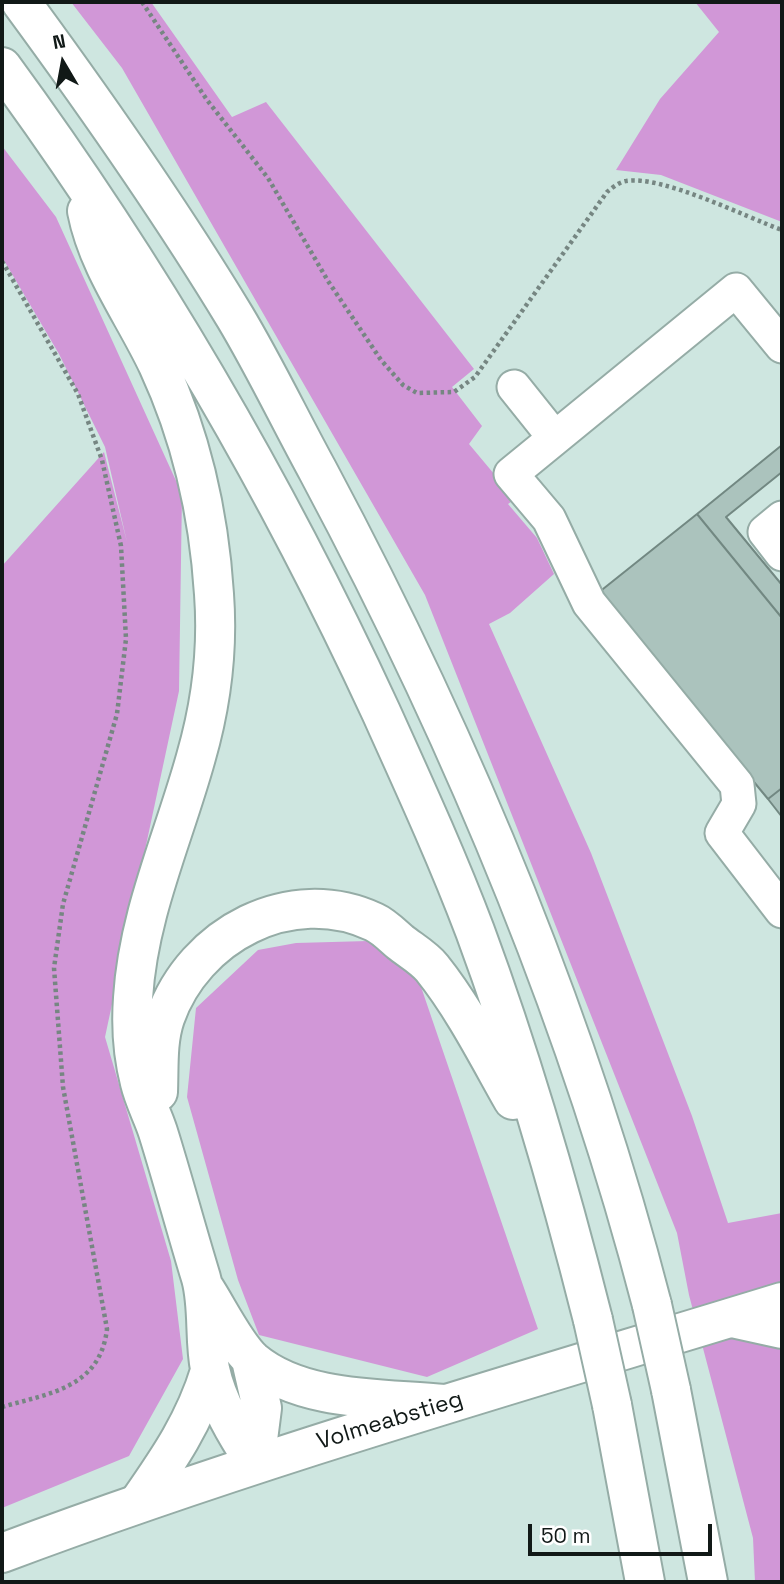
<!DOCTYPE html>
<html>
<head>
<meta charset="utf-8">
<style>
  body { margin:0 }
  #map { position:relative; width:784px; height:1584px; overflow:hidden; background:#cee6e0; font-family:"Space Grotesk",sans-serif }
  canvas { display:block }
  .frame { position:absolute; inset:0; border:4px solid #111917; pointer-events:none }
  .north { position:absolute; left:28px; top:28px; width:70px; height:70px; -webkit-text-stroke:5px #fff; paint-order:stroke; rotate:350deg; font-size:19px; font-weight:700; line-height:28px; text-align:center; color:#111917 }
  .north::after { content:''; display:block; margin:auto; width:24px; height:32px; background:#111917; clip-path:polygon(50% 0,100% 100%,50% 72%,0 100%) }
  .scale { position:absolute; left:528px; top:1524px; width:184px; height:32px; box-sizing:border-box; border:4px solid #111917; border-top:0; padding-left:9px; font-size:21px; line-height:24px; white-space:nowrap; color:#111917; -webkit-text-stroke:5px #fff; paint-order:stroke }
</style>
</head>
<body>
<div id="map">
<canvas width="784" height="1584"></canvas>
<div class="frame"></div>
<div class="north">N</div>
<div class="scale">50 m</div>
</div>
<script>
const ctx = document.querySelector('canvas').getContext('2d');
ctx.lineJoin = 'round';
function fillPath(path, color) { ctx.fillStyle = color; ctx.fill(path, 'evenodd'); }
function strokePath(path, color, width, dash) { ctx.strokeStyle = color; ctx.lineWidth = width; ctx.lineCap = dash ? 'butt' : 'round'; ctx.setLineDash(dash || []); ctx.stroke(path); }
function write(font, color, halo, rows, align = 'center') {
  ctx.font = font + ' "Space Grotesk",sans-serif'; ctx.lineWidth = 5; ctx.setLineDash([]); ctx.textBaseline = 'middle'; ctx.strokeStyle = halo; ctx.fillStyle = color; for (const [text, x, y, turn = 0] of rows) {
    ctx.save(); ctx.translate(x, y); ctx.rotate((+turn || 0) * Math.PI / 180); ctx.textAlign = isNaN(turn) ? turn : align; if (halo) ctx.strokeText(text, 0, 0); ctx.fillText(text, 0, 0); ctx.restore();
  }
}
fillPath(new Path2D(`
  M71 2H151L232 117 266 102 474 369 452 387 482 426 469 444 515 499 508 504 537 538 554 574 510 613 489 624 591 853 692 1116 728 1223 782 1213V1582H755L753 1538 689 1295 677 1233 425 595 122 68Z
  M695 2H782V222L661 175 616 170 660 99 719 32Z
  M2 146 56 217 182 494 179 691 105 1037 171 1261 183 1359 129 1456 2 1508V566L104 452 127 542 105 447 59 354 2 257Z
  M368 941 419 981 538 1329 427 1377 259 1335 238 1280 187 1097 196 1008 258 950 296 943Z`), '#d197d7');
const building = new Path2D(`
  M782 445V472L726 517 782 585V618L697 514Z
  M697 514 782 618V788L768 799 598 593Z
  M782 788V817L768 799Z`);
fillPath(building, '#abc3bd');
strokePath(building, '#728882', 2);
const minor = new Path2D(`
  M782 346 736 290 511 474 549 519 589 603 737 785 739 804 722 833 782 911
  M514 387 554 437
  M782 518 765 532 782 554`);
const major = new Path2D(`
  M2 1553C258 1457 521 1382 782 1302`);
const highway = new Path2D(`
  M21 2C96 104 169 208 235 317 265 367 290 420 318 471 459 735 577 1015 652 1305
  M2 67C150 269 276 485 381 712 414 785 447 857 475 931 522 1058 560 1189 593 1320
  M87 211C98 267 134 314 158 365 191 436 209 516 214 594 218 648 211 705 196 757 174 837 138 914 133 998 131 1026 133 1056 140 1083 144 1100 153 1116 158 1132 173 1180 186 1229 201 1278 209 1307 204 1339 210 1369 217 1403 237 1435 255 1463
  M158 1092C159 1067 157 1042 165 1018 194 935 290 883 374 922 383 926 392 935 400 942 410 950 424 958 432 968 464 1008 488 1056 513 1100
  M205 1289C218 1309 236 1346 253 1361 302 1402 383 1398 444 1404
  M732 1318 782 1329
  M251 1360 262 1408 255 1463
  M671 1390 708 1582
  M612 1405 645 1582
  M139 1502C169 1459 195 1421 210 1371`);
strokePath(minor, '#95aca6', 37);
strokePath(major, '#95aca6', 42);
strokePath(highway, '#95aca6', 42);
strokePath(new Path2D(`
  M142 2 207 100 268 178 328 281 381 360 403 385 417 393 454 392 475 377 607 192C612 188 619 182 626 181 662 175 746 217 782 230
  M2 261 78 394 102 460 121 546 126 639 117 714 63 904 54 968 63 1087 107 1329C100 1388 50 1393 2 1407`), '#768682', 4.5, [3.5, 3.5]);
strokePath(minor, '#fff', 33);
strokePath(major, '#fff', 38);
strokePath(highway, '#fff', 38);
const highwayBridge = new Path2D(`
  M652 1305 671 1390
  M593 1320 612 1405`);
strokePath(highwayBridge, '#95aca6', 42, []);
strokePath(highwayBridge, '#fff', 38);
write('23px', '#111917', '#fff', [
  ["Volmeabstieg",390,1421,-17]
]);
</script>
</body>
</html>
